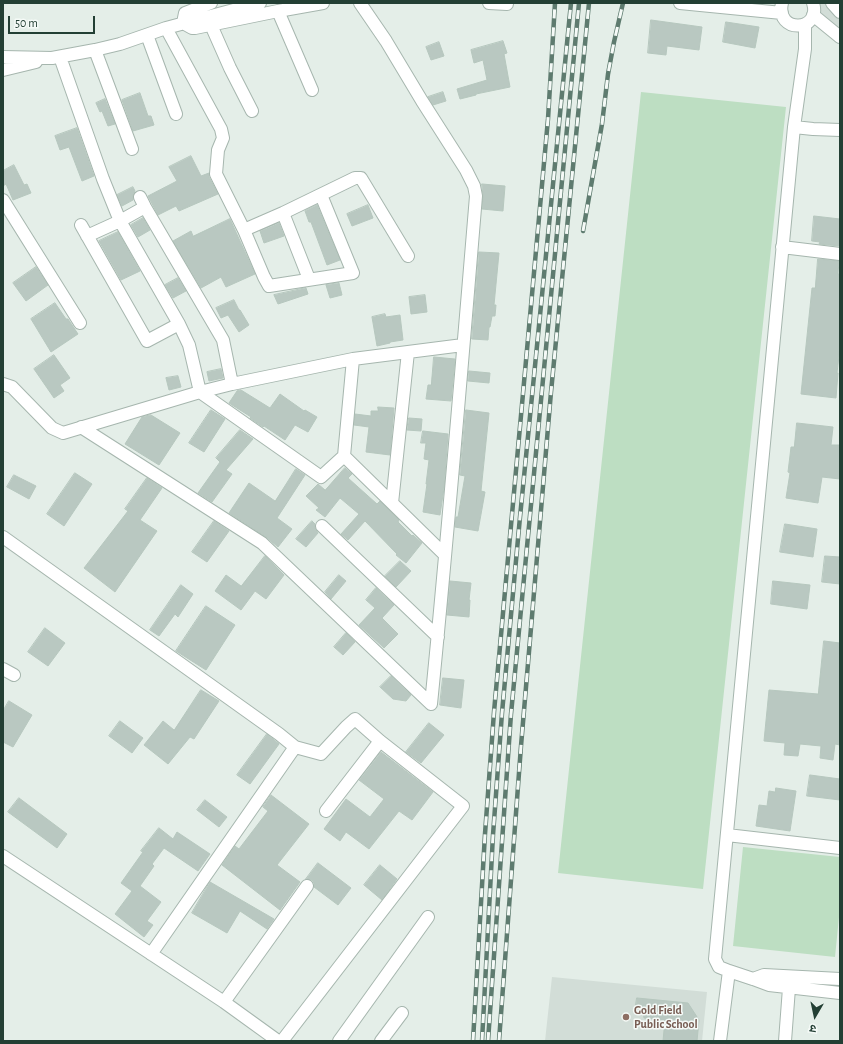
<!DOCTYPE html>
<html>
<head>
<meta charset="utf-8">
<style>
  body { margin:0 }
  #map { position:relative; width:843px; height:1044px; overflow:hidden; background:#e4eee8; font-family:"Alegreya Sans","Noto Sans Devanagari",sans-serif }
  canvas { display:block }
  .frame { position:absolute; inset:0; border:4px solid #233f34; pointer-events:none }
  .north { position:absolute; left:795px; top:996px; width:40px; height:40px; -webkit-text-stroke:3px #f5faf7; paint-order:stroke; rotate:189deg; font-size:11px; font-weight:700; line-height:16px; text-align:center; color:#233f34 }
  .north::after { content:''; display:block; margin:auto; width:14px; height:18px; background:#233f34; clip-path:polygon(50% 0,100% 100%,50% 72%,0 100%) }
  .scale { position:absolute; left:8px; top:16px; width:87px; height:18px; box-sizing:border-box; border:2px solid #233f34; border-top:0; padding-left:5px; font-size:12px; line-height:14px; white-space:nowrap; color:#233f34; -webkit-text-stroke:3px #f5faf7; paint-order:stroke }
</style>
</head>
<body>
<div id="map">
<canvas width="843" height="1044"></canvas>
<div class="frame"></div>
<div class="north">उ</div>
<div class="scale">50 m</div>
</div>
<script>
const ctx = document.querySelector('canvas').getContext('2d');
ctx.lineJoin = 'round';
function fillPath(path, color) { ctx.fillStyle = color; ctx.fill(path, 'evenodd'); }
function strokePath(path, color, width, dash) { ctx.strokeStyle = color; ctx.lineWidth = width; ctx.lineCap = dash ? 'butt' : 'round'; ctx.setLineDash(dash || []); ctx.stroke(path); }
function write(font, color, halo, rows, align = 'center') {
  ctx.font = font + ' "Alegreya Sans",sans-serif'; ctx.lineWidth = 3; ctx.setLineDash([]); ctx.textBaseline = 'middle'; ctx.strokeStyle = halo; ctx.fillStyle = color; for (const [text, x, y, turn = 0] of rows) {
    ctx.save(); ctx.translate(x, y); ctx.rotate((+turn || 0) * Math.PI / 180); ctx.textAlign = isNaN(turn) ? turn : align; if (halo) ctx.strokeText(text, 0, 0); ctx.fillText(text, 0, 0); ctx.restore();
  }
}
fillPath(new Path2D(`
  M818 3H840V32L821 15Z
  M552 977 707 992 702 1041H545Z`), '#d2ddd7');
fillPath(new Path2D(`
  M641 92 786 107 703 889 558 873Z
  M743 847 840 857V907L835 957 733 946Z`), '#bddec2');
const building = new Path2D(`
  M651 20 702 27 699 50 667 46 666 55 648 53Z
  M726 22 759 27 755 48 723 42Z
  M503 41 507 53 504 54 510 87 476 94V95L460 99 457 89 487 80 483 60 474 63 471 50Z
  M439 42 444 56 431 60 426 47Z
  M443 92 446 101 433 105 428 97Z
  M140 93 148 116H151L154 125 133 131 122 100Z
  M105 99 115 124 108 126 102 111 100 112 96 103Z
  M77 128 94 176 82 181 69 147 60 150 55 136Z
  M191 156 201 176 209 173V177L218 194 179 211 176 206 158 215 148 196 177 181 169 167Z
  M14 165 24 185 27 184 31 193 13 200 6 184 3 186V171Z
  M482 184 505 186 503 211 482 209 483 196Z
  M133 187 135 191 133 196V200L122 206 117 195Z
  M317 205 340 260 327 265 311 222H309L305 211Z
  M368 205 373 218 352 226 347 214Z
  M814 216 840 219V246L819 244 820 242 812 241Z
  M143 218 150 230 138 237 131 225Z
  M230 219 255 274 226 287 221 277 201 288 173 241 191 231 193 236Z
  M279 223 284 236 264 243 260 231Z
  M118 232 140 271 121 280 99 241Z
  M479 252 499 253 494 305H496L495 316H492L490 327H489L488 340 472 339Z
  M818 259 839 261 838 274H840V347L837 373H838L836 398 801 394 812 288H815Z
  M36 267 48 285 26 301 13 283Z
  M178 278 186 291 173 298 165 285Z
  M339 283 342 295 330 298 326 285Z
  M306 288 308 294 278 304 274 295Z
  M425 295 427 312 411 314 409 297Z
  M234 300 239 310H240L249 325 239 332 228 315 221 318 216 308Z
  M55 303 66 319H68L78 334 51 352 31 319Z
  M385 314 386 317 400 315 403 340 390 342V343L377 346 372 317Z
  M54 355 70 378 60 385 64 391 54 398 34 369Z
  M434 357 455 359 451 401 426 399 428 385H431Z
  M221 369 223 378 209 381 207 372Z
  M469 371 490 373 489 383 468 381Z
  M178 376 181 387 169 390 166 378Z
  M241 390 270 408 280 394 304 411 305 410 317 417 308 432 295 425 285 440 264 426 263 427 250 418 251 417 229 403 237 391Z
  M378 407 394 408 390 455 366 452 369 427 354 425 355 414 371 416V411H378Z
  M211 410 225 419 204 452 189 443Z
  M466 410 489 413 481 491 485 492 478 531 455 527 456 517H458L465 476 460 475Z
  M151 415 180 433 159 465 125 444 142 417Z
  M409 418 422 419 421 431 407 430Z
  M797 423 833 427 831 445H840V479L822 477 818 503 786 498 790 473 788 472 791 447H794Z
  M240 430 253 439 226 470 232 474 212 502 198 493 220 462 216 458Z
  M423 431 448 434 444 488 440 515 423 512 427 484H426L429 460 424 459 426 443H421Z
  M345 468 352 474 348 478 377 504 380 501 399 520 398 522 412 536 413 535 422 543 406 563 396 555 397 554 365 521 348 540 341 534 359 514 340 498 325 517 316 510 319 508 306 496 318 484 325 490Z
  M296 469 305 475 277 518 292 529 278 547 266 537 229 513 249 483 275 501Z
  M75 473 92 484 64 526 47 514Z
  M14 475 36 486 29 499 7 487Z
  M147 478 162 488 140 520 157 531 115 592 84 568 128 511 125 509Z
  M214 521 229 531 207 562 192 552Z
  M312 521 315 524V528L318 533 306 547 296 539Z
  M785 524 817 529 813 557 780 552Z
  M265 556 284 575 266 599 255 591 241 610 215 591 226 575 241 586Z
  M825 556 840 557V584L822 582Z
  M400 561 411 571 396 587 385 576Z
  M339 575 346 581 331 599 325 592Z
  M450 581 471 583 469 600H470L469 617 447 615Z
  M773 581 810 585 807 609 771 604Z
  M181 585 193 594 178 617 175 614 159 636 150 630Z
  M376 588 394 605 382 618 398 634 384 648 359 625 375 608 366 600Z
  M206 606 235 625 206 670 176 651Z
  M45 628 65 643 48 666 28 652Z
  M346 633 355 642 343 655 334 647Z
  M824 641 840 643V745L835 744 833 760 820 758 821 746 800 744 798 756 784 755 785 743 764 741 769 690 818 694Z
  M391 676 411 695 406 701 393 699 380 687Z
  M443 678 464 680 461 708 440 705Z
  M201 690 219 701 194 739 190 737 168 764 144 745 163 721 174 730Z
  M9 701 32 715 13 747 3 742V711Z
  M120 721 143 738 132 753 109 736Z
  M429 723 444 735 421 763 406 752Z
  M267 734 279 744 250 784 237 775Z
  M381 752 433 792 412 820 399 811 369 849 346 832 340 841 324 829 346 799 370 817 384 799 359 780Z
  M810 775 840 779V800L807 796Z
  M776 788 796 791 790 831 756 826 759 805 767 806 769 791 775 792Z
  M271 795 309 824 277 865 300 882 280 910 222 865 235 846 239 849 268 811 263 807Z
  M19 798 67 834 57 848 8 812Z
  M205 800 227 817 219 827 197 810Z
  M159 828 173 839 177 832 210 854 198 871 164 848 152 864 154 866 140 886 161 902 147 921 153 925 144 937 115 914 132 891 121 883 143 852 141 851Z
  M318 863 351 888 338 905 314 887V883L312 880 306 879Z
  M380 865 397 879 382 900 364 885Z
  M210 882 274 919 267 929 240 911 227 933 192 913Z
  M637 998 688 1003 699 1020 697 1041H663L665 1020 644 1018 643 1011H635Z`);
fillPath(building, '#b9c8c1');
strokePath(building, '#b6c7be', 1);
const minor = new Path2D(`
  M211 3 185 13 183 23 192 28H195L278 11 323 3
  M360 3 386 41 422 101 466 170 474 186 476 196C462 365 448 535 431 704
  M489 3 507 4
  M680 3 782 13
  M782 3C775 34 822 32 813 3
  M832 3 840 12
  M278 11 312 90
  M813 15 840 37
  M211 25 230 68 252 111
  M166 28 221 129 223 138 218 150 216 174 244 230 264 277 269 286 353 273 321 195
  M147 35 176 114
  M95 50 132 149
  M3 57 52 58 95 50 120 44 166 28 260 3
  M60 57 103 179 120 221 179 324 189 345 200 392 321 477 344 456 353 359
  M3 70 36 62
  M794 127 805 49V24
  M840 130 813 129 794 127 715 959 719 967 729 971 753 979 769 985 840 993
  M140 197 145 207 223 340 232 384
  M3 200 80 323
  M283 213 309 279
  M81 225 147 341 179 324
  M244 230 283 213 355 178H361L408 256
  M87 236 120 221 145 207
  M782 247 840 254
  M3 384 12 387 52 428 63 433 200 392 232 384 353 359 463 345
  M81 427 262 543 431 704
  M344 456 445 555
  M392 503 408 352
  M322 526 438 637
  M3 537 279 734 295 747 321 754 346 727 355 719 380 741 463 806 282 1041
  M3 669 14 675
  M326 811 380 741
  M727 835 840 848
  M3 856 224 1002 278 1041
  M151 954 295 747
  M753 979 764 975 840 979
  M224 1002 307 886
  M339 1041 428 917
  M381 1041 402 1013
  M720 1041 729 971
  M785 1041 789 988 791 981`);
strokePath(minor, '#a6b6ae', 14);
strokePath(minor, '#fff', 12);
const rail = new Path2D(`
  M583 231 602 124 608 74 614 42 623 3
  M473 1041 485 834 494 712 548 119 555 3
  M482 1041 493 835 502 713 520 517 571 3
  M488 1041 511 714 579 3
  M499 1041 521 746 551 392 589 3`);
strokePath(rail, '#5e7b6f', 4.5);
strokePath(rail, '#f5faf7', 3, [9]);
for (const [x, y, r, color] of [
  [626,1017,4,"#8d6e63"]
]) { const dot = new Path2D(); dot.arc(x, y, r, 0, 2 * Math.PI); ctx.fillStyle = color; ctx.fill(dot); strokePath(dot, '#f5faf7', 1.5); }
write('bold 12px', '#785e54', '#f5faf7', [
  ["Gold Field",634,1010],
  ["Public School",634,1024]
], 'left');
</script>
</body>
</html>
